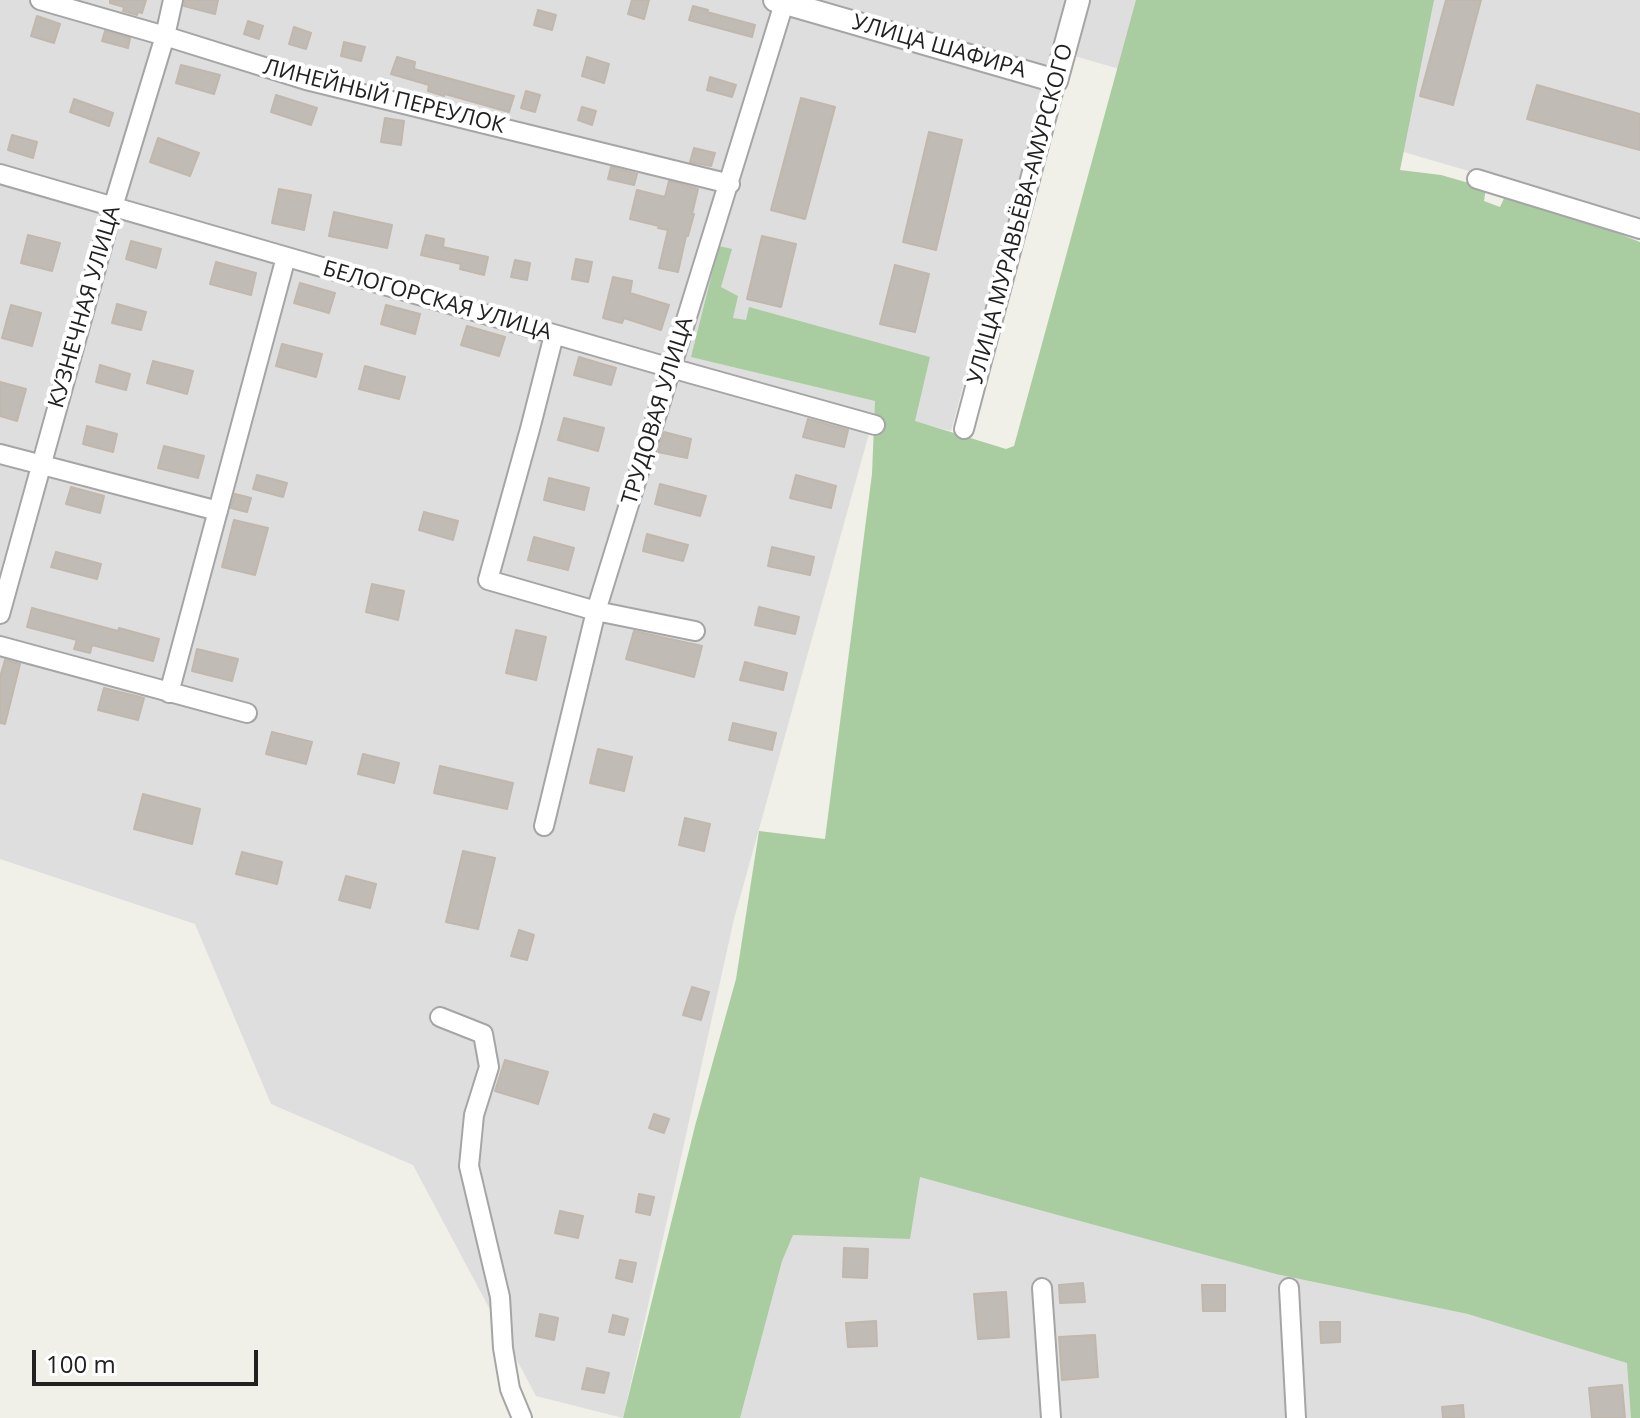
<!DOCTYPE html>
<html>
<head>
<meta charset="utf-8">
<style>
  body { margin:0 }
  #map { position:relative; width:1640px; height:1418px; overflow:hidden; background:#f0efe8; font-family:"Open Sans",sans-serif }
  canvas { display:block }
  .scale { position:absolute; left:32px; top:1350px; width:226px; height:36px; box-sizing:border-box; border:4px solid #212121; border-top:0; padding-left:10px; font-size:24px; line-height:28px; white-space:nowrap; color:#212121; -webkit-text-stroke:6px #fff; paint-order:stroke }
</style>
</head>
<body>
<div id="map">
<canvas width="1640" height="1418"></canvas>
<div class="scale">100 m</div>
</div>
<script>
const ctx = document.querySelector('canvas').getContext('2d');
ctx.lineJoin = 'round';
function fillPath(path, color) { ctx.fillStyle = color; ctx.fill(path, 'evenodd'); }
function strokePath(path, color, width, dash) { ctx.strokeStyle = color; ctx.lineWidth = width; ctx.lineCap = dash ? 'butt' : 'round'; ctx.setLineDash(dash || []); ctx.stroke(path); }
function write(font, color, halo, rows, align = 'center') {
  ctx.font = font + ' "Open Sans",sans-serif'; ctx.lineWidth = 8; ctx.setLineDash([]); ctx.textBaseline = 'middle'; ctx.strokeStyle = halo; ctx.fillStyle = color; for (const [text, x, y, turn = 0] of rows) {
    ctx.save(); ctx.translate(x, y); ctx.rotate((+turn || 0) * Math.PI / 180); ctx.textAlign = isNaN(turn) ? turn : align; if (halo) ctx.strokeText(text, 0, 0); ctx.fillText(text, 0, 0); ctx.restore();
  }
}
fillPath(new Path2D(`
  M0 0H1640V221L1054 50 951 431 875 412 734 919 623 1418 536 1396 413 1165 271 1104 195 924 0 859Z
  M830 1145 1640 1321V1418H632Z`), '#dfdede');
fillPath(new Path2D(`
  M1136 0H1434L1400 170 1441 175 1486 188 1484 201 1500 207 1506 194 1595 224 1640 242V1418H1631L1627 1363 1468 1314 1276 1274 1021 1205 920 1177 910 1239 793 1235 782 1261 740 1418H623L695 1126 736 979 759 831 825 839 872 474 875 401 691 357 719 246 732 249 721 287 738 296 733 318 746 320 749 307 930 357 915 421 1006 449 1014 446Z`), '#aacca1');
const building = new Path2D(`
  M110 0H146L142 13 138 12 137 15 123 11 124 7 110 3Z
  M185 0H218L215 14 184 6Z
  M632 0H649L644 19 628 14Z
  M1446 0H1481L1453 105 1420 96Z
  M693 6 708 10 707 12 755 25 752 37 689 20Z
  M538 10 556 15 552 30 534 25Z
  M37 16 60 24 54 43 31 36Z
  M248 21 263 26 259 39 244 34Z
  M294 27 311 33 306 49 289 44Z
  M105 31 130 38 128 48 102 41Z
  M344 42 365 47 361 61 341 56Z
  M397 57 415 62 414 69 514 96 509 112 445 94 444 96 428 91 429 85 391 74Z
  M587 57 609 64 604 83 582 76Z
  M181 65 220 75 214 94 176 83Z
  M710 77 736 85 732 97 707 90Z
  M1537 85 1640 114V150L1527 119Z
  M526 91 540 95 535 112 521 108Z
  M276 95 317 108 311 125 271 112Z
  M801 98 835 107 805 219 771 210Z
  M74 99 113 113 109 126 70 112Z
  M582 107 596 111 592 125 578 120Z
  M385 118 404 121 401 145 381 142Z
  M929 132 962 140 936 250 903 242Z
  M12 135 37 142 33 158 8 150Z
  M158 138 199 153 190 176 150 162Z
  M694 148 715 153 711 166 690 162Z
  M611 167 637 174 634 185 608 179Z
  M669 181 698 189 692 214H694L688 236H686L678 272 659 268 668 230 658 228 659 226 630 219 637 190 665 197Z
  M279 189 311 195 304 230 272 223Z
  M334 212 392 225 387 248 329 236Z
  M28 235 60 243 52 271 21 263Z
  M426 235 444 239 443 247 488 257 484 275 460 269 461 264 421 255Z
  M762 236 796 244 781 307 747 299Z
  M131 241 161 249 156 268 126 259Z
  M576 259 592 262 588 282 572 279Z
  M515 260 530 263 527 280 511 277Z
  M216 262 256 273 251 295 210 284Z
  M895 265 929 274 915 332 880 324Z
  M613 277 632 281 630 293 669 305 661 330 624 318 622 323 603 318Z
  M300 283 335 293 329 313 294 303Z
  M117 304 146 312 141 330 112 323Z
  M11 305 41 313 32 346 2 338Z
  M386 305 420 314 415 334 381 324Z
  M467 326 505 337 499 356 461 345Z
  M282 344 322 354 316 377 276 366Z
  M579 357 616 368 611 385 574 375Z
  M153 361 193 371 187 394 147 383Z
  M100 365 130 374 126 390 96 382Z
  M365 366 405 377 399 399 359 389Z
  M0 382 26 389 17 421 0 416Z
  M564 418 604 428 598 451 558 440Z
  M808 419 848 430 844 447 803 437Z
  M87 426 117 434 113 452 83 444Z
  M664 432 691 439 687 458 658 452Z
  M164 446 204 456 198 478 158 468Z
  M257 475 287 483 283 497 253 489Z
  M796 475 836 486 831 508 790 498Z
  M549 478 589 488 584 510 544 500Z
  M660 484 706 496 700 516 655 504Z
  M71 487 104 496 100 513 66 504Z
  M235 494 251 498 247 512 231 508Z
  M424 512 458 521 453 540 419 530Z
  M234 520 268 528 255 575 222 567Z
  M647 534 688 545 683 561 643 551Z
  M534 537 574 548 568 570 528 560Z
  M772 547 814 557 810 575 768 566Z
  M56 552 101 564 97 579 51 567Z
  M372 584 404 591 398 620 366 612Z
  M759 607 799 617 795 634 755 625Z
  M32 608 118 631 119 628 159 639 153 661 92 645 90 653 74 649 77 640 27 627Z
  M516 630 546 637 536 680 506 673Z
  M634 631 702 646 694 677 626 659Z
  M197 649 238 659 232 681 192 671Z
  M5 660 20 664 5 724 0 723V677Z
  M745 662 787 673 783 690 740 680Z
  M104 688 144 698 138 720 98 710Z
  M733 723 776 733 772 750 729 740Z
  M272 732 312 742 306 764 266 754Z
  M598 749 632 757 624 791 590 783Z
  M363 754 399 763 394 783 358 774Z
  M440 766 513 783 507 809 434 793Z
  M143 794 200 809 192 844 134 829Z
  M685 818 710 824 704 851 679 845Z
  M463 851 495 858 478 929 446 922Z
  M242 852 282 862 277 884 236 874Z
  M346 876 376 884 370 908 339 900Z
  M519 930 534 935 527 960 511 956Z
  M692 987 709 992 701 1020 683 1015Z
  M505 1060 548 1072 538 1104 495 1091Z
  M654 1114 669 1119 664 1133 649 1128Z
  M639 1194 654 1197 650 1215 636 1212Z
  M560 1211 583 1216 578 1238 555 1233Z
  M844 1248 868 1249 867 1278 843 1277Z
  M620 1260 636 1263 632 1282 616 1278Z
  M1083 1283 1085 1302 1060 1303 1059 1285Z
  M1202 1285H1225V1311H1203Z
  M1006 1292 1009 1337 978 1339 974 1294Z
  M540 1314 558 1318 554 1340 536 1336Z
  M613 1315 628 1319 624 1335 609 1332Z
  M876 1321 877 1346 848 1347 846 1323Z
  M1320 1322H1340V1342L1321 1343Z
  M1095 1335 1098 1377 1062 1380 1059 1337Z
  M587 1368 609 1373 604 1393 582 1389Z
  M1622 1385 1625 1418H1592L1589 1388Z
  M1463 1405 1464 1418H1443L1442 1407Z`);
fillPath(building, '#c1bbb5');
strokePath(building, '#c1b7ac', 2);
const minor = new Path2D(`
  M40 0 165 36 306 80 730 184
  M0 174 671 368 875 425
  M1477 179 1640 229
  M554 335 530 429 488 580 596 611 695 631
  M964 429 1056 81
  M0 454 218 511
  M0 614 113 207 165 36 173 0
  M0 646 247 713
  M169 693 286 257
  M544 826 596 611 785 0
  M440 1017 483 1034 489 1067 474 1115 469 1166 500 1297 503 1348 510 1389 522 1418
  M1042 1288 1051 1418
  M1289 1288 1296 1418`);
const tertiary = new Path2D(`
  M775 0 1056 81 1078 0`);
strokePath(minor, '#a5a5a5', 22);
strokePath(tertiary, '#a5a5a5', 26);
strokePath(minor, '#fff', 18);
strokePath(tertiary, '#fff', 22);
write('22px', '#212121', '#fff', [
  ["УЛИЦА ШАФИРА",939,47,16],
  ["ЛИНЕЙНЫЙ ПЕРЕУЛОК",384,97,14],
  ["УЛИЦА МУРАВЬЁВА-АМУРСКОГО",1021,214,-75],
  ["БЕЛОГОРСКАЯ УЛИЦА",437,301,16],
  ["КУЗНЕЧНАЯ УЛИЦА",85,307,-74],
  ["ТРУДОВАЯ УЛИЦА",658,411,-73]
]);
</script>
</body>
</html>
